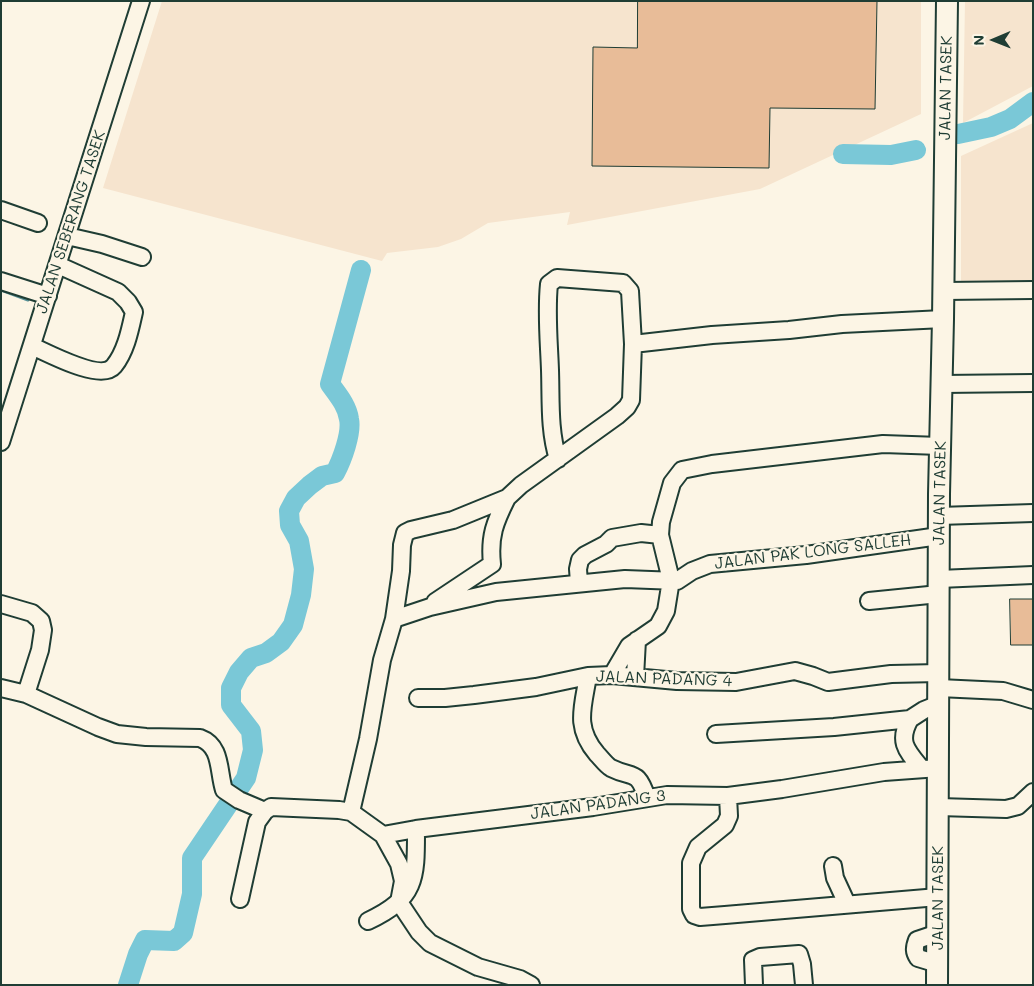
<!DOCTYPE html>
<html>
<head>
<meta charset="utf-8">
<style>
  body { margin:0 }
  #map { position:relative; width:1034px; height:986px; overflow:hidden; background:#fcf5e5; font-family:Mali,sans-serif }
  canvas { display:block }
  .frame { position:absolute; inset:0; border:2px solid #1f3d34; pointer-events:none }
  .north { position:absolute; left:969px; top:15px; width:50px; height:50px; -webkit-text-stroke:4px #fcf5e5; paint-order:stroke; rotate:269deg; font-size:14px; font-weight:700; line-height:20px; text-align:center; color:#1f3d34 }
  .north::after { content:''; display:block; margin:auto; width:18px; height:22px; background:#1f3d34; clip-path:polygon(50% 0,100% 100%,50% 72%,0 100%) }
</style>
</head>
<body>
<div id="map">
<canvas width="1034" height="986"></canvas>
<div class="frame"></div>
<div class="north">N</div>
</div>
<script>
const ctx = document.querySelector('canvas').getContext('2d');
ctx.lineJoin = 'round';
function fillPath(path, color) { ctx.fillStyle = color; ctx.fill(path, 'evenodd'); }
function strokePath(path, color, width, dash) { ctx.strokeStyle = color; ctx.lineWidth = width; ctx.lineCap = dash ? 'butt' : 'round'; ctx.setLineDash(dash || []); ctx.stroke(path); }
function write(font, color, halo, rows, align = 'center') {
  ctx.font = font + ' Mali,sans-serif'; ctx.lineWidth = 4.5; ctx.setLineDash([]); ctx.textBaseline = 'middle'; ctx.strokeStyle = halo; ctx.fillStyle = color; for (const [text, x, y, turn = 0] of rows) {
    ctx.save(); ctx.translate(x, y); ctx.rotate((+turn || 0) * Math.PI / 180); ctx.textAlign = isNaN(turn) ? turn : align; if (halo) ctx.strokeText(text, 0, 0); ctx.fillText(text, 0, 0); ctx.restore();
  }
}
fillPath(new Path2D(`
  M162 1H921V114L760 189 567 225 570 212 488 223 461 239 438 247 387 253 382 261 103 188Z
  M965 1H1033V86L963 123Z
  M1033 123V299L961 300V156Z`), '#f6e4ce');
strokePath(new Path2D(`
  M1 290 28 300`), '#569096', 3);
strokePath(new Path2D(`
  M958 134 991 127 1010 119 1033 102
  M843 154 891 155 916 150
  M128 985 138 954 145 940 174 941 183 933 192 894V858L246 778 253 750 251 731 231 705V688L239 672 251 658 266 653 281 642 293 625 301 595 304 569 299 541 290 525 289 511 296 498 310 485 322 476 335 473C342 460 352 433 349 419 347 405 337 394 330 384L361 270`), '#7ac8d7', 20);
const building = new Path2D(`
  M638 1H877L875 109 770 108 769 168 592 166 593 47 637 48Z
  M1010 599H1033V645H1011Z`);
fillPath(building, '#e8bc98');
strokePath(building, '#1f3d34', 1);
const minor = new Path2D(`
  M1 210 38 223
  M67 236 102 244 142 257
  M1 281 48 296
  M944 291 1033 290
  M32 346C48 353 101 382 114 366 126 351 130 330 134 312L128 302 118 292 58 265
  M942 384 1033 383
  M1 442 141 1
  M558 459C549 431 551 400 550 370 549 342 546 313 549 284L557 278 623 283 630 291 633 344
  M939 516 1033 513
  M939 579 1033 575
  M579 583 578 569 580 560 585 555 606 544 612 538 641 533 660 535
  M869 601 939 594
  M435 602 492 564C489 536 495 522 507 498
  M1 604 32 613 41 621 43 630 40 650 26 694
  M394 619 430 607 496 592 625 579 677 581 692 571 710 564 806 555 939 536
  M612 675 629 646 658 626 666 611 671 580 660 535 661 522 672 483 682 470 712 464 883 444 940 446
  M588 676C583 707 574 727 597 754 601 758 606 765 611 768 633 779 637 768 647 798
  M635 677 637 640
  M1 688 26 694 98 727 117 734 146 737 200 738C222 746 218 771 224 790L239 800 265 811
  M939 688 1003 691 1033 700
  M418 698H445L474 695 536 687 588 676 612 675 677 681 736 682 795 671 813 676 828 682 891 674 939 673
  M910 719C897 742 907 751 922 769
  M716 734 834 727 910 719 924 710 939 704
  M728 796 729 816 725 825 698 847 691 863V909L694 915 700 917 725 915 938 897
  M939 807 1006 809 1018 806 1033 792
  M351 812 368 739 382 660 394 619 401 571 402 545 405 533 411 530 453 520 507 498 521 485 617 416 627 407 631 400 633 344 712 335 789 330 842 324 943 319
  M383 835 399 864 403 881 399 902 419 932 430 943 478 967 520 979 531 985
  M833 866 835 878 847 904
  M240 899 257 822 265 811 271 807 339 810 351 812 383 835 416 829 593 807 667 795 728 796 782 789 884 772 939 768
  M368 921C417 898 416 878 416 829
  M938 964 918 958C914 952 914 948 917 940L938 933
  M754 985 753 960 760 957 799 954 802 964 804 985`);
const major = new Path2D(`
  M937 985 939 494 943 319 947 1`);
strokePath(minor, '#1f3d34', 20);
strokePath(major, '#1f3d34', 24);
strokePath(minor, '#fcf5e5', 16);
strokePath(major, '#fcf5e5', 20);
write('16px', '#1f3d34', '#fcf5e5', [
  ["JALAN TASEK",946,88,-89],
  ["JALAN SEBERANG TASEK",71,222,-72],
  ["JALAN TASEK",940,493,-89],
  ["JALAN PAK LONG SALLEH",813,552,-7],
  ["JALAN PADANG 4",664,679,2],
  ["JALAN PADANG 3",598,805,-8],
  ["JALAN TASEK",938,898,-90]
]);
</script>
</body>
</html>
